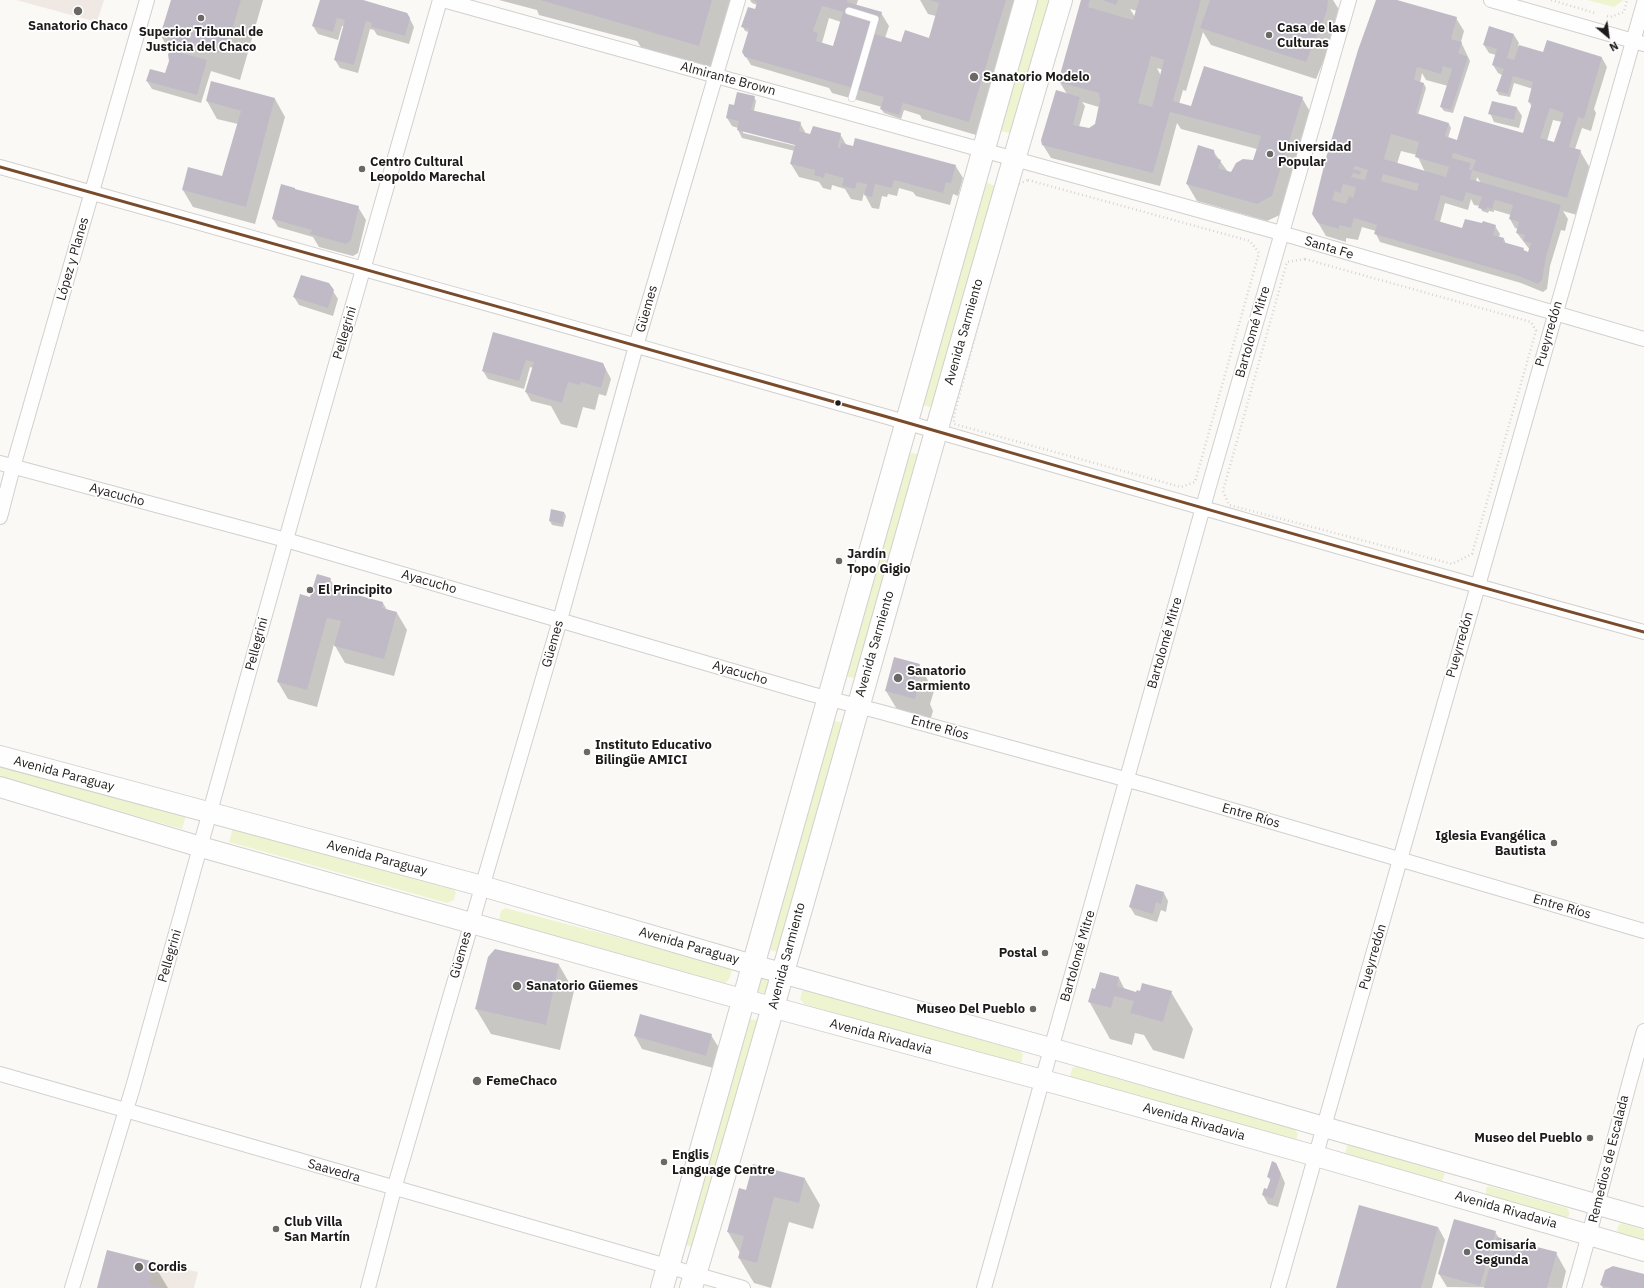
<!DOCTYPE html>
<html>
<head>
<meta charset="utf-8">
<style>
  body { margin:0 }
  #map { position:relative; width:1644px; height:1288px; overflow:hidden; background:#fbf9f6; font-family:"IBM Plex Sans",sans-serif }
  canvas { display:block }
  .north { position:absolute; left:1588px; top:16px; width:40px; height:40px; -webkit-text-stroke:3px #fff; paint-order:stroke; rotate:151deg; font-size:11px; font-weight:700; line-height:16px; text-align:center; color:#1d1b19 }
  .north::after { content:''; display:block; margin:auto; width:14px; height:18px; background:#1d1b19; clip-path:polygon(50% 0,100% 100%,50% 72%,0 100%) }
</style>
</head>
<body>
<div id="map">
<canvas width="1644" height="1288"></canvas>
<div class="north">N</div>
</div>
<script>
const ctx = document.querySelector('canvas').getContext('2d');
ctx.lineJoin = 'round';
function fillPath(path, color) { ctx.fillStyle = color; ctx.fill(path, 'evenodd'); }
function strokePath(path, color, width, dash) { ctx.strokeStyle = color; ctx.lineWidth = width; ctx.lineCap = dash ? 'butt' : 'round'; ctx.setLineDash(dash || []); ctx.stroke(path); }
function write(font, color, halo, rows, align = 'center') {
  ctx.font = font + ' "IBM Plex Sans",sans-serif'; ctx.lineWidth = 3.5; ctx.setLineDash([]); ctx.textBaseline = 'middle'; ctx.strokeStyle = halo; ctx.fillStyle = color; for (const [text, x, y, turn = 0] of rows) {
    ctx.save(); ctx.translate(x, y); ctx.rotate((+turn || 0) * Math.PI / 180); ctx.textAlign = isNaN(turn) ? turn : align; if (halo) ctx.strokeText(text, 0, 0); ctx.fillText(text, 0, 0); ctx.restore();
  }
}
fillPath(new Path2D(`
  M16 0H104L97 22Z
  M107 1250 198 1272 194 1288H97Z`), '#f0e9e3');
fillPath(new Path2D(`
  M1034 0H1050L1014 130 1010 133 1000 131 998 126Z
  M1587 0H1624L1614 7Z
  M987 183 996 186 938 403 929 407 924 405 920 398 982 185Z
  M910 453 918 454 921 460 857 678 847 677 844 673 904 456Z
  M831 720 847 724 778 952 770 950 766 946Z
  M0 762 186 816 182 829 0 777Z
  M233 827 451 887 456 892 454 900 447 903 229 842Z
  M505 908 731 967C732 973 730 980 725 983L502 924 499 920 501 911Z
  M755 985a8 8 0 1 1 16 0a8 8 0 1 1-16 0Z
  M806 990 1020 1051 1023 1054 1021 1064 1016 1065 804 1004 800 999 802 991Z
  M749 1019 757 1020 759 1026 697 1245 692 1247 686 1245 682 1239Z
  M1078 1066 1295 1129 1298 1134 1296 1140 1073 1080 1070 1075 1073 1067Z
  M1349 1145 1445 1173 1441 1184 1347 1156 1345 1154 1347 1146Z
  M1489 1186 1567 1208 1569 1211V1216L1564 1218 1486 1196V1188Z
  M1621 1223 1644 1230V1241L1617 1232 1618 1226Z`), '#eff4d0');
fillPath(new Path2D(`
  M172 0H263L240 80 211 71 201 103 152 89 147 81 166 74 170 61V52L161 36Z
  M321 0H360L407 13 414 27 409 44 377 35 374 30 370 29 358 73 340 68 335 60 344 26H342L338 40 318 34 313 26Z
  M499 0H733L713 71 642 49 637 41 539 15 537 10Z
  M750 0H858L856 6 881 13 889 26 885 38 900 43 929 38 936 16 928 14 920 0H1021L992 118 982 116 976 135 922 119 920 115 904 110 901 119 884 113 881 109 882 107 832 93 829 88 751 65 743 52 749 32 745 31 743 27 755 11 757 5 752 3ZM829 18 841 22 834 47 822 43Z
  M1082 0H1333L1338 8 1337 29 1316 79 1211 45 1203 32 1186 91 1183 90 1179 104 1192 108 1302 98 1312 115 1282 214 1267 221 1197 201 1187 184 1213 151 1228 172 1232 173 1254 161 1257 149 1181 129 1177 123 1160 186 1051 158 1043 145 1067 94 1059 81ZM1130 9 1137 11 1135 17ZM1157 68 1163 70 1161 76ZM1082 102 1099 107 1096 125 1089 129 1079 127 1085 106Z
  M1377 0H1394L1456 18 1464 31 1461 42 1470 61 1453 113 1444 111 1441 107 1448 86 1426 80 1422 73 1420 83 1424 84 1426 88 1418 115 1449 124 1451 128 1448 138 1458 141 1525 135 1532 107 1529 102 1533 89 1514 83 1510 97 1499 95 1497 91 1502 75 1498 73 1493 65 1496 55 1489 53 1484 45 1514 35 1519 43 1518 46 1544 54 1547 42 1602 58 1607 67 1594 109 1596 113 1591 131 1582 128 1575 149 1580 151 1590 168 1577 215 1563 211 1568 219 1565 231 1561 230 1550 266 1547 289 1543 292 1521 283 1380 242 1376 234V231L1362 227 1358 240 1346 238V242L1326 236 1313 214ZM1553 120 1562 122 1556 144 1547 141ZM1401 151 1417 155 1425 172 1397 164ZM1477 177 1481 183 1476 182ZM1471 199 1474 205 1480 206 1482 211 1488 213 1489 211 1494 212V210L1511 215 1510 219 1515 228 1518 229 1517 233 1530 250 1529 253 1525 251 1523 249 1506 244 1504 239 1499 237 1500 234 1495 226 1463 229 1440 222 1445 203 1468 210Z
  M212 82 275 99 285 117 255 224 193 207 183 190 223 178 238 124 217 119 207 101Z
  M754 97 756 101 754 111 800 123 805 132V134L811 136 840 134 847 146 955 165 963 178 958 196 953 194 950 205 916 196 913 192 899 188 897 196 888 194 887 197 882 196 879 209 872 208 864 193 862 201 851 199 845 189 832 185 831 190 823 188 819 182 799 177 791 164 795 151 742 138 738 130V128L732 126 727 118 735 107ZM743 131 800 145V147L743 133Z
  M1517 108 1522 116 1519 128 1494 122 1490 113Z
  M320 197 358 207 366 220 358 253 353 256 319 247 313 237 278 227 273 219Z
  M333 291 338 299 333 316 299 305 294 297Z
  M494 333 603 364 611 379 606 396 599 394 595 410 583 407 577 428 561 424 551 406 531 401 526 392 533 368 530 367 524 389 488 379 483 371Z
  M564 512 566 516 563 527 552 525 550 521Z
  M330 579 337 591 383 603 387 610 397 613 407 630 394 676 345 663 334 644 317 707 288 699 278 682 311 598Z
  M919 665 934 691 930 704 933 711 929 724 901 716 886 691Z
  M1164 893 1168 901 1166 912 1161 910 1157 922 1135 915 1130 907Z
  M495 951 559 965 574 991 560 1050 491 1034 476 1009Z
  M1100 973 1119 978 1125 990 1137 993 1171 992 1193 1029 1184 1059 1153 1050 1144 1035 1135 1033 1132 1045 1110 1039 1089 1001 1095 990Z
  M711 1035 719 1048 713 1068 642 1049 635 1036Z
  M1276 1163 1285 1183 1278 1207 1268 1204 1263 1195 1268 1190 1271 1181 1268 1177Z
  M754 1166 805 1179 820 1205 813 1229 789 1222 771 1288 754 1283 739 1258 740 1253 728 1232 747 1191Z
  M1438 1227 1445 1240 1432 1288H1337Z
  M1495 1232 1499 1238 1556 1253 1566 1271 1562 1288 1447 1287 1439 1274Z
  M153 1263 168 1288H98Z
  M1644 1275V1288H1603L1601 1285Z`), '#0003');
fillPath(new Path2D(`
  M171 0H241L225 54 160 36Z
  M320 0H363L407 13 410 18 405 36 371 27 372 23 366 21 354 65 334 60 345 20 337 18 333 32 312 26Z
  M540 0H712L699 46Z
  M752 0H847V2L882 12 875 34 901 42 905 30 929 38 939 3 929 0H1006L969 122 903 103 899 115 880 109 884 97 745 57 742 52 749 29 741 27 748 7 755 9 756 6 757 2ZM822 6 843 12 833 46 816 41 818 33 813 31Z
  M1081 0H1090L1088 7 1133 20 1139 0H1201L1173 101 1191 106 1204 66 1303 97 1272 196 1257 204 1186 184 1198 145 1214 150 1215 157 1221 160 1218 168 1231 172 1236 163 1243 159 1253 160 1261 136 1170 112 1153 173 1042 145 1041 140 1056 90 1080 97 1073 125 1089 128 1095 124 1100 100 1099 93 1058 82ZM1151 56 1164 60 1152 107 1138 103Z
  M1102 0H1118L1116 5Z
  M1210 0H1328L1327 11 1306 62 1200 28Z
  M1376 0H1397L1457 17 1451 39 1462 42 1458 53 1468 57 1451 110 1440 107 1452 69 1443 66 1441 74 1417 67 1414 80 1424 83 1416 113 1449 123 1445 136 1457 140 1464 116 1523 133 1532 103 1528 102 1533 82 1513 76 1508 94 1496 91 1504 69 1492 65 1497 49 1483 45 1489 26 1514 34 1507 58 1514 60 1519 45 1543 52 1547 40 1602 57 1584 119 1578 117 1569 147 1581 150 1567 198 1472 170 1476 160 1453 153 1452 158 1471 163 1469 170H1472L1470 179 1561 205 1546 257 1542 280 1538 284 1516 275 1374 234 1377 225 1354 218 1351 228 1339 225V229L1318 223 1312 214 1326 158 1358 50ZM1550 108 1564 113 1554 142 1540 138ZM1391 134 1419 142 1415 157 1449 167 1446 177 1384 159ZM1355 166 1368 170 1365 180 1351 177 1353 173 1360 175 1361 171 1353 169ZM1383 174 1419 184 1417 191 1381 181ZM1343 184 1356 187 1353 198 1349 196 1346 204 1332 200 1335 191 1341 193ZM1466 192 1482 197 1478 208 1486 210 1487 207 1492 209 1495 200 1513 205 1509 219 1519 222 1516 233 1525 235 1523 241 1531 243 1528 252 1523 250 1524 248 1503 242 1504 238 1493 235 1496 225 1483 221 1482 223 1465 219 1462 228 1434 220 1441 195 1463 202Z
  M173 49H176L182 53 207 60 197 95 146 81 150 69 165 73 169 61 168 54Z
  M211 81 275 98 246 207 182 190 188 167 222 176 241 111 206 101Z
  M737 92 755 96 751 110 801 122 799 131 810 134 813 126 841 133 838 147 840 148 841 143 853 146 855 138 956 165 951 183 946 182 943 193 894 180 892 188 875 184 872 197 864 195 867 184 857 182 855 189 842 186 844 178 825 173 824 178 814 175 815 170 790 164 795 145 737 130 739 121 726 118 729 104 734 105Z
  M1492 101 1517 107 1514 120 1488 114Z
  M281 184 295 188V189L359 206 351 240 346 244 310 234 312 230 272 219Z
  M301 275 329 283 334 290 328 308 293 297Z
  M493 332 603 363 606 370 601 388 581 382 580 385 568 382 562 403 525 392 534 362 526 360 519 381 482 371Z
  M551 509 564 512 562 524 549 521Z
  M317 574 331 578 328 587 383 602 382 608 397 612 384 659 334 646 341 621 327 618 307 690 277 682 300 594 310 597Z
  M894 657 920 664 914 682 919 684 915 699 885 691Z
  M1136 884 1164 892 1161 904 1156 902 1153 914 1129 907Z
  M495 949 559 964 546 1025 475 1009 488 957Z
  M1100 972 1119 977 1117 986 1136 992 1137 990 1140 991 1142 983 1172 991 1163 1022 1130 1013 1134 1001 1114 996 1111 1008 1088 1002 1092 988 1095 989Z
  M640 1014 712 1034 706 1056 634 1036Z
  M1272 1161 1276 1163 1281 1174 1273 1199 1262 1195 1264 1188 1267 1189 1271 1178 1267 1177Z
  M753 1164 805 1178 799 1203 774 1197 757 1263 738 1258 744 1236 727 1232 739 1188 746 1190Z
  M1359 1205 1438 1227 1421 1288H1336Z
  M1454 1219 1496 1231 1480 1286 1438 1274Z
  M1497 1237 1557 1252 1547 1288H1484Z
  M107 1250 154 1262 149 1284 163 1288H97Z
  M1613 1266 1644 1274V1288H1611L1600 1285 1605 1270Z`), '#c0bac6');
const lane = new Path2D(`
  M849 11 875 19 852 98`);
const street = new Path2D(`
  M443 0 1281 233 1644 339
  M1491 0 1644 44
  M0 167C294 251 590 331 884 416 1137 489 1390 563 1644 632
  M0 463 286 540 811 694 881 712 1150 786 1644 931
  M0 517 13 467 147 0
  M0 1074 743 1288
  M72 1288 133 1087 294 511 440 0
  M368 1288 394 1189 560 620 636 346 738 0
  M984 1288 1209 486 1349 0
  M1278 1288 1644 3
  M1574 1288C1599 1203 1619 1116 1644 1031`);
const secondary = new Path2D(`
  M0 756 482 886 753 965 1075 1055 1324 1127 1644 1218
  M0 787 201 847 727 995 1065 1086 1316 1156 1644 1251`);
const primary = new Path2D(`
  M662 1288 1026 0
  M691 1288C819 860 933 428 1061 0`);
strokePath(lane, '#d2d0cd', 8);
strokePath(street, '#d2d0cd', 16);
strokePath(secondary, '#d2d0cd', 22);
strokePath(primary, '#d2d0cd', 24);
strokePath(new Path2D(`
  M1551 0 1595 13
  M1607 16 1610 17 1624 12 1627 0
  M1028 180 1250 241 1259 253 1195 482 1181 487 954 424V415L1016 185Z
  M1305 259 1531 322 1536 331 1472 554 1452 564 1229 505 1223 491 1287 262Z`), '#d6d5d4', 2.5, [1, 3]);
strokePath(lane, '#fefefe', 7);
strokePath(street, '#fefefe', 14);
strokePath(secondary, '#fefefe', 20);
strokePath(primary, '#fefefe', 22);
strokePath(new Path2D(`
  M0 167C294 251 590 331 884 416 1137 489 1390 563 1644 632`), '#7a4b2a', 3);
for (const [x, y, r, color] of [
  [78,11,5,"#6b6966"],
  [201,18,4,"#6b6966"],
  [1269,35,4,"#6b6966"],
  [974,77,5,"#6b6966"],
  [1270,154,4,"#6b6966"],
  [362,169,4,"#6b6966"],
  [838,403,3.5,"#1d1b19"],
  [839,561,4,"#6b6966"],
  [310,590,4,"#6b6966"],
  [898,678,5,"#6b6966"],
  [587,752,4,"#6b6966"],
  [1554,843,4,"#6b6966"],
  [1045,953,4,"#6b6966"],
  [517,986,5,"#6b6966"],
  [1033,1009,4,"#6b6966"],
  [477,1081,5,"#6b6966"],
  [1590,1138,4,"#6b6966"],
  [664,1162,4,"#6b6966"],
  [276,1229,4,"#6b6966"],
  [1467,1252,4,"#6b6966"],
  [139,1267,5,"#6b6966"]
]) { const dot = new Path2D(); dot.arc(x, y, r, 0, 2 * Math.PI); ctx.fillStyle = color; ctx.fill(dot); strokePath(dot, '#fff', 1.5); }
write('bold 13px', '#1d1b19', '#fff', [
  ["Sanatorio Chaco",78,26,"center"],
  ["Casa de las",1277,28],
  ["Culturas",1277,43],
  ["Superior Tribunal de",201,32,"center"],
  ["Justicia del Chaco",201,47,"center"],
  ["Sanatorio Modelo",983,77],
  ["Universidad",1278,147],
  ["Popular",1278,162],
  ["Centro Cultural",370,162],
  ["Leopoldo Marechal",370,177],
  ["Jardín",847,554],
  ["Topo Gigio",847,569],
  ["El Principito",318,590],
  ["Sanatorio",907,671],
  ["Sarmiento",907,686],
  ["Instituto Educativo",595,745],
  ["Bilingüe AMICI",595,760],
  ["Iglesia Evangélica",1546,836,"right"],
  ["Bautista",1546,851,"right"],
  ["Postal",1037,953,"right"],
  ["Sanatorio Güemes",526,986],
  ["Museo Del Pueblo",1025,1009,"right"],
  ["FemeChaco",486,1081],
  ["Museo del Pueblo",1582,1138,"right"],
  ["Englis",672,1155],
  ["Language Centre",672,1170],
  ["Club Villa",284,1222],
  ["San Martín",284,1237],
  ["Comisaría",1475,1245],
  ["Segunda",1475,1260],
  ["Cordis",148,1267]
], 'left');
write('13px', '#1d1b19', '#fff', [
  ["Almirante Brown",728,79,15],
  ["Santa Fe",1329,248,17],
  ["López y Planes",73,259,-74],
  ["Güemes",647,309,-74],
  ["Avenida Sarmiento",964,332,-74],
  ["Bartolomé Mitre",1253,332,-74],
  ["Pellegrini",345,333,-74],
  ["Pueyrredón",1549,334,-74],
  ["Ayacucho",117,495,15],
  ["Ayacucho",429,582,16],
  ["Bartolomé Mitre",1165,643,-74],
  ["Pellegrini",257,644,-75],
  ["Güemes",553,644,-74],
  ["Avenida Sarmiento",875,644,-74],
  ["Pueyrredón",1460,645,-74],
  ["Ayacucho",740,673,16],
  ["Entre Ríos",940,728,16],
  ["Avenida Paraguay",64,774,15],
  ["Entre Ríos",1251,816,16],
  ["Avenida Paraguay",377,858,15],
  ["Entre Ríos",1562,907,16],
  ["Avenida Paraguay",689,946,16],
  ["Güemes",461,955,-74],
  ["Pellegrini",170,956,-74],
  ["Avenida Sarmiento",787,956,-75],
  ["Bartolomé Mitre",1078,956,-74],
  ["Pueyrredón",1373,957,-74],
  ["Avenida Rivadavia",881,1037,15],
  ["Avenida Rivadavia",1194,1122,16],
  ["Remedios de Escalada",1609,1159,-76],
  ["Saavedra",334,1171,16],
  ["Avenida Rivadavia",1506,1210,16]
]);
</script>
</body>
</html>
